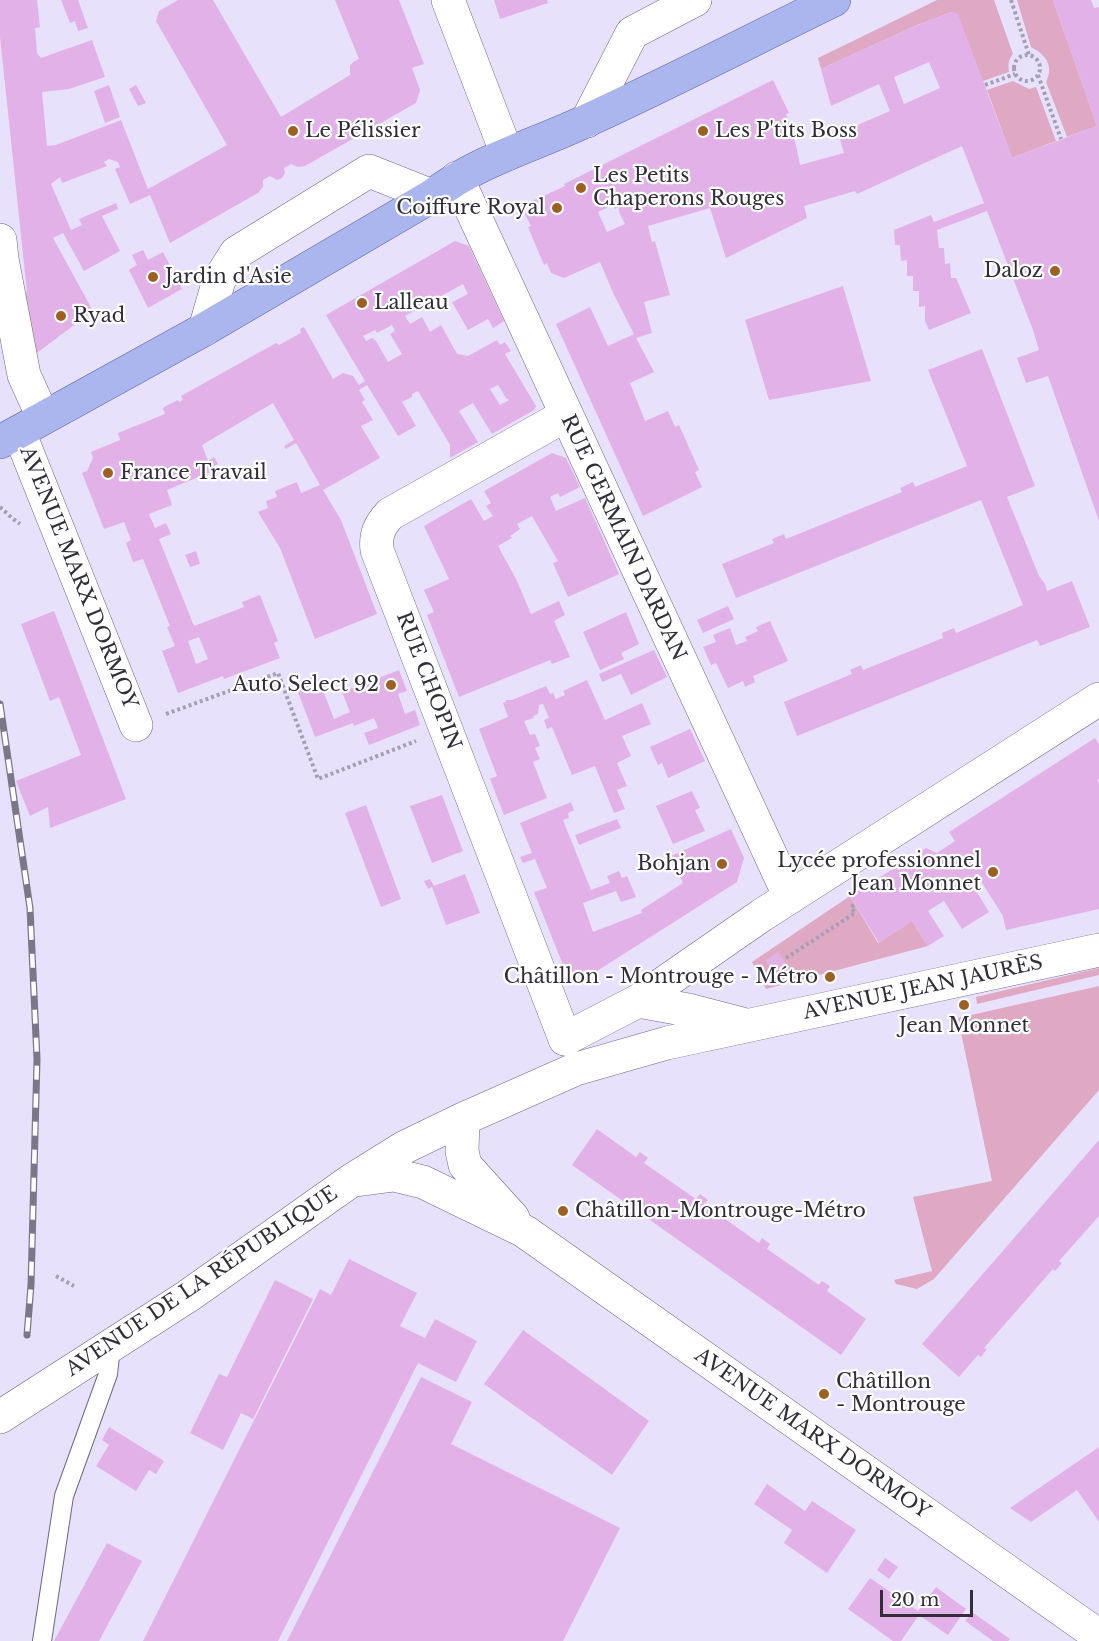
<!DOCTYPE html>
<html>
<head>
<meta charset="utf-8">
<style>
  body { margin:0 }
  #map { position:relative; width:1099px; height:1641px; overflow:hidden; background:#e8e1fc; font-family:"Libre Baskerville",serif }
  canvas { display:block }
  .scale { position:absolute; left:880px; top:1590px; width:93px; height:27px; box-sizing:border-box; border:3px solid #312e3a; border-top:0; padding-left:8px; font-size:18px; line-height:21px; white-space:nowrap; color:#312e3a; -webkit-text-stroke:4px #fff; paint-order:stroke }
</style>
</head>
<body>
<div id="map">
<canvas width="1099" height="1641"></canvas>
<div class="scale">20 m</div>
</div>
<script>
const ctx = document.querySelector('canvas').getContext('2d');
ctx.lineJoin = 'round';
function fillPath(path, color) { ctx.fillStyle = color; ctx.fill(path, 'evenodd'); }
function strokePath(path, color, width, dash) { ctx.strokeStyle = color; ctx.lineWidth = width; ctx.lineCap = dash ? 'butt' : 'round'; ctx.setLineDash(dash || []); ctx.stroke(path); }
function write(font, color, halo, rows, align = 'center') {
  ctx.font = font + ' "Libre Baskerville",serif'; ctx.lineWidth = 4.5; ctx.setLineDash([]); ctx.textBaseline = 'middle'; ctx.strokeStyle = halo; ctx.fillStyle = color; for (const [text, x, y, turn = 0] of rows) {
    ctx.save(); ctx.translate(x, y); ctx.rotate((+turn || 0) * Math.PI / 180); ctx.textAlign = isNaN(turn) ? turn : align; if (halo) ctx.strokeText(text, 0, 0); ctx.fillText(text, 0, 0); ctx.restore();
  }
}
fillPath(new Path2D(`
  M937 0H994L1013 54C1008 60 1008 64 1009 72L983 81 952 12 915 26 821 69 818 58Z
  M1017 0H1053L1097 126 1067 137 1046 82C1054 66 1046 55 1031 47Z
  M1013 81 1029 89 1036 87 1056 141 1012 158 987 90Z
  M850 896 878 943 912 921 928 946 766 989 752 962Z
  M1099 968V975L977 1004 976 997Z
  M1099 986V1090L934 1279 917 1289 896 1284 894 1280 932 1271 913 1197 992 1181 958 1018Z`), '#dfa9c4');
fillPath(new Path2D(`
  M0 0H37L40 27 35 28 37 53 41 58 92 40 105 77 69 89 42 92 47 146 56 145 121 120 148 189 227 145 156 21 159 11 178 0H213L281 117 350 75V66L353 62 359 59 335 0H399L424 64 412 68 420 90 416 103 305 166 298 167 291 164 284 168 285 173 282 178 277 180 270 176 263 180V187L258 193 170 243 150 195 130 204 115 169 120 167 118 162 109 159 104 162 107 166 62 183 60 177 51 184 71 230 82 225 79 219 116 203 118 209 102 216 120 251 84 271 63 233 53 238 93 311 30 358 16 294 27 292 0 37Z
  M61 0H78L88 28 78 31 75 21 70 23Z
  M494 0H547L548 3 500 19Z
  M1053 0H1091L1094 8 1099 7V521L1048 376 1026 383 1017 358 1039 350 1033 330 987 211 937 230 939 248H944L945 264 950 263 951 278H956L971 313 929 330 925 321V306L919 307V291H913V276H907V260L901 261 900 245H895L894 230 931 215 934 222 984 203 962 146 857 194 855 191 804 206 807 218 726 258 710 208 648 226 652 242 655 241 670 295 644 302 652 333 636 338 654 372 630 383 645 421 668 411 675 427 679 425 699 470 695 472 702 487 643 516 556 324 590 307 608 346 634 334 614 295 600 262 564 278 551 273 547 263 544 265 528 227 531 226 525 214 530 202 565 186 564 184 773 80 789 113 786 114 796 145 800 165 844 153 838 132 845 129 846 130 890 111 879 84 831 106 821 69 915 26 952 12 958 14 1012 158 1097 126ZM929 62 940 88 904 104 894 77ZM613 205 615 209 619 207V212L625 224 607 232 598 212Z
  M109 85 120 117 105 123 94 91Z
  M136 85 146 103 138 106 129 89Z
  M455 241 469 246 504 321 493 328 488 319 468 330 452 302 468 294 463 284 405 316 410 324 422 317 430 332 441 325 457 354 468 356 497 340 500 345 505 342 511 351 505 354 536 406 534 410 492 434 473 403 459 411 478 442 450 458V445L418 391 412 394V397L402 402 416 426 398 436 367 385 359 390 365 400 362 402 373 420 361 426 380 458 323 490 341 520 377 614 315 639 280 548 258 512 268 508 266 501 277 497 275 491 297 482 301 493 320 485 296 443 286 449 284 446 294 440 273 403 202 445 208 461 214 457 218 464 211 468 213 471 167 490 172 505 149 514 155 528 166 523 171 534 159 539 194 626 244 607 242 602 260 595 278 641 274 643 280 658 224 679 223 676 178 693 162 651 175 646 167 627 170 626 143 559 133 562 126 543 131 540 124 522 104 529 82 473 87 471 93 458 91 452 120 440 118 433 165 414 163 409 164 407 178 400 179 402 183 400 181 396 276 343 279 345 301 333 300 329 304 327 333 379 343 373 353 376 359 385 365 381 326 315ZM392 325 395 331 390 334 402 354 388 362 376 341 372 338 366 341 363 336 375 330 377 333ZM498 385 506 398 509 400 500 405 490 389ZM199 637 208 659 196 664 188 641Z
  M143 250 148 260 163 252 182 289 148 308 129 270 137 265 132 255Z
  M843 286 871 381 769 400 745 320Z
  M982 349 1035 486 1007 497 1039 576 1045 584 1047 591 1072 581 1090 627 1040 646 1037 640 797 736 784 702 852 674 850 670 861 665 863 670 943 638 942 633 954 628 956 633 1023 605 981 500 736 598 722 564 774 543 772 539 784 534 786 539 902 492 900 488 913 482 915 487 967 466 928 370Z
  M552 453 566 458 580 487 560 497 558 493 550 497 556 511 585 498 619 574 568 597 553 563 558 561 532 516 517 524 520 529 510 536 512 538 498 546 516 579 531 614 559 601 565 615 554 621 570 657 552 664 550 660 459 697 427 615 434 612 424 590 449 579 424 526 471 499 484 521 493 516 486 506 491 503 484 491Z
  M196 551 200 564 190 567 185 555Z
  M728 606 734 619 703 633 697 620Z
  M54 611 126 799 50 828 48 807 30 816 16 781 81 755 59 697 50 701 21 624Z
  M626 612 639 644 621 653 624 659 600 670 583 632Z
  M770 621 788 661 753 676 755 682 745 687 743 681 728 688 716 663 711 665 703 647 716 642 713 635 730 628 736 645 747 641 745 637 758 631 756 627Z
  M654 650 667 677 631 695 621 674 602 682 599 674Z
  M399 670 407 691 398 694 405 714 415 710 420 725 369 745 364 733 378 728 374 718 354 726 353 723 315 737 295 684 317 675 334 719 350 712 342 692Z
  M587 680 605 720 642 703 651 724 622 736 631 756 617 763 627 786 617 790 625 809 614 813 595 766 572 775 552 727 547 729 544 720 549 718 543 704 539 705 538 714 533 716 534 718 524 721 530 735 535 734 540 746 535 748 540 759 533 762 547 798 504 815 490 779 497 776 479 729 508 717 503 703 506 702V700H512L546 686 550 694 553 693 556 699 565 695 563 691Z
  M690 729 705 761 668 778 662 763 658 765 650 747Z
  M1095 738 1099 744V779L1097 780 1099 783V909L1006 930 1003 916 979 878 971 883 989 912 962 929 944 901 928 911 944 936 928 946 912 921 879 943 850 896 926 848 937 853 955 841 949 832Z
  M692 791 700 808 695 810 705 831 673 844 656 806Z
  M442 795 463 851 432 863 410 806Z
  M571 802 574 810 568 813 569 818 563 820 591 890 610 883 607 876 619 871 622 878 627 876 636 897 621 902 616 891 583 903 593 932 642 913 641 910 683 883 671 856 731 829 744 858 737 882 586 978 565 970 534 892 547 888 535 859 523 863 520 857 532 853 520 823Z
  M366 805 401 899 381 907 345 813Z
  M617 819 621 828 579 845 575 835Z
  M465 874 480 913 446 925 432 887 428 889 424 881 430 879 434 886Z
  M778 952 787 965 775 973 765 960Z
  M597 1129 636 1157 640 1152 648 1158 644 1163 696 1199 700 1194 708 1200 704 1204 759 1243 762 1238 770 1244 767 1249 819 1285 822 1281 830 1286 827 1291 866 1319 841 1355 572 1165Z
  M1099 1140V1216L1059 1261 1062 1263 1055 1271 1053 1269 984 1348 987 1349 981 1357 978 1355 959 1377 922 1344Z
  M349 1259 417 1293 400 1326 425 1338 435 1319 477 1341 456 1382 418 1363 278 1641H143L320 1289 331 1295Z
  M275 1280 313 1299 253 1419 241 1413 223 1450 190 1433 219 1374 227 1377Z
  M523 1330 649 1421 612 1475 484 1384Z
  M421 1377 472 1402 451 1444 620 1528 563 1641H287Z
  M109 1427 164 1461 156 1474 149 1470 136 1491 96 1466 109 1445 102 1440Z
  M1099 1447V1522L1077 1490 1031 1522 1010 1508Z
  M767 1484 805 1511 812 1501 856 1530 827 1573 784 1543 792 1530 754 1504Z
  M107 1543 142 1561 99 1641H54Z
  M885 1558 898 1567 889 1579 877 1570Z
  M870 1578 918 1611 936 1587 966 1609 948 1635 919 1615 901 1641H893L848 1609Z
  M972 1612 1010 1639 1008 1641H993L965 1621Z`), '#e2b1e8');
const lane = new Path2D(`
  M42 1641 64 1496 108 1374 111 1347`);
const street = new Path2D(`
  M448 0 507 154
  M587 121 632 33 695 0
  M457 178 790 897
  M0 240 2 259 24 375 43 417
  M205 329 219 280 236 253 369 171 432 196
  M19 432 136 725
  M565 1039 377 550C375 534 380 525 390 514L566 415`);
const secondary = new Path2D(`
  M638 1001 688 1010 742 1024
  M565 1039 638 1001 762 915 1099 699
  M463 1119 462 1151 465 1165 513 1218
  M356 1180 394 1175 423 1182 524 1231 1099 1636
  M0 1417 188 1296 352 1180 405 1147 463 1119 576 1069 667 1043 1099 950`);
const primary = new Path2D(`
  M0 442 205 329 432 196C478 160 536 145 588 120 671 82 752 40 834 0`);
strokePath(lane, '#6f6784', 20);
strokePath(street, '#6f6784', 34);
strokePath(secondary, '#6f6784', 34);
strokePath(primary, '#5c67a9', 34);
strokePath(new Path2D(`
  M1011 0 1029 55
  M1014 68a13 13 0 1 1 26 0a13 13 0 1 1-26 0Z
  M1038 75 1061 139
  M985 85 1015 74
  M0 507 12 518 20 524
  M166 714 278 673 318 779 416 741
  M786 958 855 913 851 907 854 905
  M56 1276 74 1286`), '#a59fb5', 4, [3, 3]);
strokePath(lane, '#fff', 18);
strokePath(street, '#fff', 33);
strokePath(secondary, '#fff', 33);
strokePath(primary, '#abb6ef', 33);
const rail = new Path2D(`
  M0 704 30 908 37 1059 31 1285 27 1335`);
strokePath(rail, '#7b7789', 7);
strokePath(rail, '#fff', 4.5, [14]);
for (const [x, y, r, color] of [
  [293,131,6,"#9c6022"],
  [703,131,6,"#9c6022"],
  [581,188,6,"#9c6022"],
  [557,208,6,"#9c6022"],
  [1055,271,6,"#9c6022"],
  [153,277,6,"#9c6022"],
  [362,303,6,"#9c6022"],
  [61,316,6,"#9c6022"],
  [108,473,6,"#9c6022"],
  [391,685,6,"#9c6022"],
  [722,864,6,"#9c6022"],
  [993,872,6,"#9c6022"],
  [830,977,6,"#9c6022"],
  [964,1005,6,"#9c6022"],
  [563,1211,6,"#9c6022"],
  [824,1394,6,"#9c6022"]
]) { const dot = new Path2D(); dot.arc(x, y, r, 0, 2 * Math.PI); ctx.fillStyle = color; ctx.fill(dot); strokePath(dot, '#fff', 2); }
write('20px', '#312e3a', '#fff', [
  ["Le Pélissier",305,131],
  ["Les P'tits Boss",715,131],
  ["Les Petits",593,176],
  ["Chaperons Rouges",593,199],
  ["Coiffure Royal",545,208,"right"],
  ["Daloz",1043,271,"right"],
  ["Jardin d'Asie",165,277],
  ["Lalleau",374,303],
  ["Ryad",73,316],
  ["France Travail",120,473],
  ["Auto Select 92",379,685,"right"],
  ["Lycée professionnel",981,861,"right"],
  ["Jean Monnet",981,884,"right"],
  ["Bohjan",710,864,"right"],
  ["Châtillon - Montrouge - Métro",818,977,"right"],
  ["Jean Monnet",964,1026,"center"],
  ["Châtillon-Montrouge-Métro",575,1211],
  ["Châtillon",836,1382],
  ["- Montrouge",836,1405]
], 'left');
write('20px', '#312e3a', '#fff', [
  ["RUE GERMAIN DARDAN",623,538,65],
  ["AVENUE MARX DORMOY",78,578,68],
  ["RUE CHOPIN",428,681,69],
  ["AVENUE JEAN JAURÈS",923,988,-12],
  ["AVENUE DE LA RÉPUBLIQUE",202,1282,-34],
  ["AVENUE MARX DORMOY",812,1434,35]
]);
</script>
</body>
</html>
